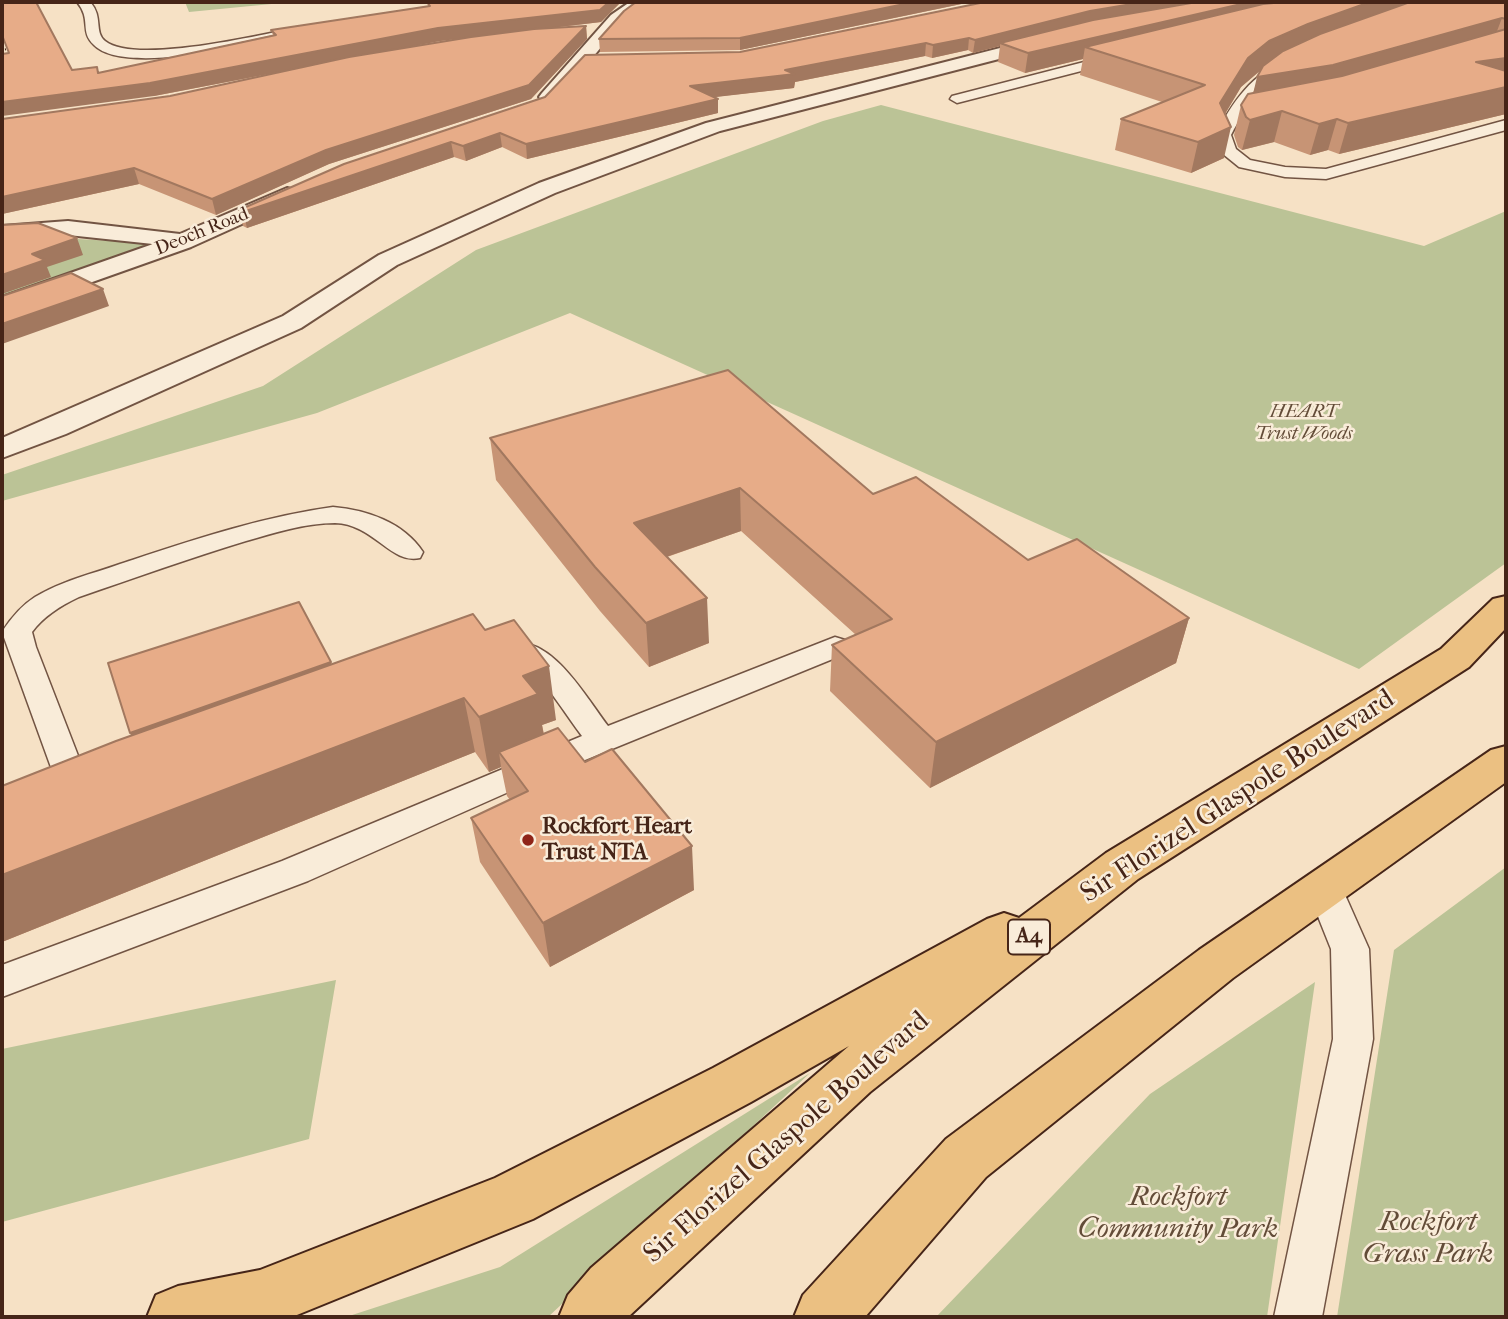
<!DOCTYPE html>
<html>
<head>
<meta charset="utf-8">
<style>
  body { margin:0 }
  #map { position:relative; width:1508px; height:1319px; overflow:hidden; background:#f6e1c5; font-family:"IM FELL French Canon",serif }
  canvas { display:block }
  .frame { position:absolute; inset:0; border:4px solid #462518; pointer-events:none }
</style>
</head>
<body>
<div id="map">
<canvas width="1508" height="1319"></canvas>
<div class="frame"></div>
</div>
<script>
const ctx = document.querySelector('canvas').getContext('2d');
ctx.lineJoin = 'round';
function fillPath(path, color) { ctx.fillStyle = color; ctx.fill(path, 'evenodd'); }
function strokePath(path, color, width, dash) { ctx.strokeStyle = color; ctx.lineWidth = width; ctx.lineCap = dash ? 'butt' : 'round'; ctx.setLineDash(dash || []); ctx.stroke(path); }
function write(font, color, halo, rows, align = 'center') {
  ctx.font = font + ' "IM FELL French Canon",serif'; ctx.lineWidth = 5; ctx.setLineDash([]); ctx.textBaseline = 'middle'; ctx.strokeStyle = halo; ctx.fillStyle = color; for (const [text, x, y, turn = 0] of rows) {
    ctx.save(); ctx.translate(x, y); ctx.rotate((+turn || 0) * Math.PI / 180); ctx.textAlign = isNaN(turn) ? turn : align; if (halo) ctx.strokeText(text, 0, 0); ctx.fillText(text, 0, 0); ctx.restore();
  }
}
fillPath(new Path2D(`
  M185 2H292L189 12Z
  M881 105 1424 246 1506 211V563L1359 669 570 313 317 413 2 501V475L263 386 476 250 823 121Z
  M28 236 162 244 2 296V241Z
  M1506 867V1317H1337L1394 950Z
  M336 980 309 1139 2 1222V1049Z
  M1315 982 1267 1317H936L1150 1094Z
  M810 1073 548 1317H346L500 1267Z`), '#bbc396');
const lane = new Path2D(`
  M77 2 91 3C103 17 94 32 105 41 132 63 241 39 276 32L283 36 276 40C239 47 122 74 94 45 79 31 92 20 77 2Z
  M1119 53 1124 54V60L957 103 950 99 952 96Z
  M1289 61 1294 62V68C1263 84 1247 104 1231 135L1236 149 1250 160 1285 167 1326 169 1506 120V130L1326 179 1285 177 1239 167 1223 154 1215 135C1232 104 1252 71 1289 61Z
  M333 507C367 510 403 522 423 552L420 558C391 565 374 524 335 523 305 523 274 533 246 541 190 558 134 578 79 597 60 606 44 616 32 632L36 647 94 797 89 806 77 809 65 806 2 632C11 618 21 606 35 597 61 581 92 574 120 564 190 541 260 517 333 507Z
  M835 637 845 640 850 647 845 654 531 782 308 881 2 997V965L282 861 582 736C566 715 552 691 534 673 524 663 509 662 502 651L507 644C550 632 585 696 608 726Z
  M1325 875 1338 879 1369 949 1373 1039 1322 1317H1274L1333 1039 1331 949 1307 889 1312 879Z`);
const street = new Path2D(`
  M630 2H650L623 21 556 101H542L539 97 542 93 611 15Z
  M1051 35 1057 36 1060 40 1057 44 720 131 555 193 397 265 301 328 66 434 2 458V438L283 316 379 255 539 183 706 123Z
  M287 188 295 190 298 195 295 200 191 247 2 314V297L153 244 68 235 2 240V226L68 221 180 234Z`);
const highway = new Path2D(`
  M1506 596V628L1469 667 1138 879 870 1092 628 1317H559L568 1295 591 1268 849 1046 751 1102 533 1219 292 1317H147L156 1295 178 1286 260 1270 495 1178 713 1068 987 919 1004 913 1019 918 1106 853 1441 649 1493 599Z
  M1506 746V782L1233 978 986 1177 865 1317H794L803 1295 946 1139 1199 950 1491 750Z`);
strokePath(lane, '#725443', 3);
strokePath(street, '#725443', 4);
strokePath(highway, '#462518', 4);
strokePath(new Path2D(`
  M2 50 13 48`), '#462518', 2, [1, 2]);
fillPath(lane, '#f9ecd9');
fillPath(street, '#f9ecd9');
fillPath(highway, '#ebc082');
fillPath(new Path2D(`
  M427 2 619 4 601 22 552 28 586 26 587 39 531 99 329 164 216 215 139 184 2 214V119L170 96 295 69 154 96 72 70 97 67 99 73 273 35 271 30 428 6ZM462 38 391 50 440 41Z
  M971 2 740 50 600 52 599 39Z
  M1506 2V114L1339 154 1328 150 1310 155 1274 142 1242 150 1238 147 1234 135 1241 105 1253 93 1261 70 1241 87 1225 114 1224 158 1191 173 1115 150 1121 119 1162 102 1080 75 1083 59 1025 73 998 62 1000 46 973 53 968 50 932 58 925 56 795 82 794 88 714 97 718 99V113L527 159 502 147 466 161 454 157 247 228 243 226 239 210 344 164 740 52Z
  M490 438 873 494 1028 560 1189 618 1176 663 930 788 830 691 832 645 856 635 741 531 667 557 709 643 649 667 600 611 496 480Z
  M485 630 556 720 542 725 544 734 585 762 694 890 550 967 480 862 471 818 510 800 507 796 501 767 489 772 475 752 2 942V786L331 662V665Z`), '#c79475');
fillPath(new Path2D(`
  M609 2H625L619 4 601 22 440 41 154 96 2 116V102L438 28Z
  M914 2H971L740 50V38Z
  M1144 2H1210L1000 43V46L973 53 975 40 1090 11Z
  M1250 2H1330L1085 47 1083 59 1025 73 1028 53Z
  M1370 2H1464L1262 69 1241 87 1213 134 1220 103 1248 58 1269 41 1308 24Z
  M1502 18 1492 44 1250 107 1257 77Z
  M586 26 587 39 531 99 329 164 216 215 212 199Z
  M969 38 968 50 932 58 933 45Z
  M926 43 925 56 795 82 794 88 690 100V86L785 70Z
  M1506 58V84L1476 62Z
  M1506 87V114L1339 154 1348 123Z
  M718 99V113L527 159 526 144Z
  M1282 111 1274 142 1242 150 1250 120Z
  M1337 119 1328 150 1310 155 1319 124Z
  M1231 127 1224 158 1191 173 1198 142Z
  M500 133 502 147 466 161 463 146Z
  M451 142 454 157 247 228 243 212Z
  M134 168 139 184 2 214V197Z
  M77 238 83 255 47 267 51 277 2 294V275L32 254Z
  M103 289 109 306 2 344V324Z
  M740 488 741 531 637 567 634 523Z
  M707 598 709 643 649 667 646 623Z
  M1189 618 1176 663 930 788 936 742Z
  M331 662 339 692 144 764 130 733Z
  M549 666 556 720 542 725 546 748 499 752 501 767 489 772 479 717 523 676Z
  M464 698 475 752 2 942V875Z
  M692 846 694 890 550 967 543 923Z`), '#a2785f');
const building = new Path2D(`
  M2 2H36L72 70 97 67 98 73 276 35 271 30 430 6 427 2H609L600 10 438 28 150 83 2 102V54L9 53 2 35Z
  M636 2H914L740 38 599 39 624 11Z
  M985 2H1144L1090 11 975 40 969 38 933 45 926 43 785 70 795 74 690 86 718 99 526 144 500 133 463 146 451 142 243 212 239 210 344 164 545 97 585 55 740 52Z
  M1197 2H1250L1028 53 1000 43 1093 20Z
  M1284 2H1370L1308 24 1269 41 1248 58 1220 103 1231 127 1198 142 1121 119 1205 85 1085 47 1263 4Z
  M1410 2H1506V19L1502 18 1333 65 1257 77 1263 66 1283 51 1320 34Z
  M586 26 529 85 326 150 212 199 134 168 2 197V119L170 96 349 57 471 37 534 29Z
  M1506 29V58L1476 62 1506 71V87L1348 123 1337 119 1319 124 1282 111 1250 120 1246 117 1241 105 1248 94 1342 76Z
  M38 223 77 238 32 254 45 260 2 275V225Z
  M71 273 103 289 2 324V296Z
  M728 370 873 494 916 477 1028 560 1077 539 1189 618 936 742 832 645 892 619 740 488 634 523 707 598 646 623 595 567 490 438Z
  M299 602 331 662 130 733 108 663Z
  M473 614 485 630 514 620 549 666 523 676 538 694 479 717 464 698 2 875V786L116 741Z
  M558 728 585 762 612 749 692 846 543 923 471 818 528 791 499 752Z`);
fillPath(building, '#e7ac88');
strokePath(building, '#a2785f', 2);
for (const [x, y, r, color] of [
  [528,840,7,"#8f2418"]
]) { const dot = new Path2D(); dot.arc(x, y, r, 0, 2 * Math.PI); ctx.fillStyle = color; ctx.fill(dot); strokePath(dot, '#f9ecd9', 2.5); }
write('19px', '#462518', '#f9ecd9', [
  ["Deoch Road",202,232,-22]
]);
write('italic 19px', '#634c38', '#f9ecd9', [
  ["HEART",1304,412],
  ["Trust Woods",1304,434]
]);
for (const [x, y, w] of [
  [1029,937,42]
]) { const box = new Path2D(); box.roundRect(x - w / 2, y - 17.5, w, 35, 5); ctx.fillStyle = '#f9ecd9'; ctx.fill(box); strokePath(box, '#462518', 2); }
write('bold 21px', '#462518', null, [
  ["A4",1029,937]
]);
write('bold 23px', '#462518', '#f9ecd9', [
  ["Rockfort Heart",542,827],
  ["Trust NTA",542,853]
], 'left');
write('28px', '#462518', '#f9ecd9', [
  ["Sir Florizel Glaspole Boulevard",1238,797,-33],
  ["Sir Florizel Glaspole Boulevard",787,1138,-41]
]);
write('italic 28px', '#634c38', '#f9ecd9', [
  ["Rockfort",1178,1198],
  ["Community Park",1178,1230],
  ["Rockfort",1428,1223],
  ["Grass Park",1428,1255]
]);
</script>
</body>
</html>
